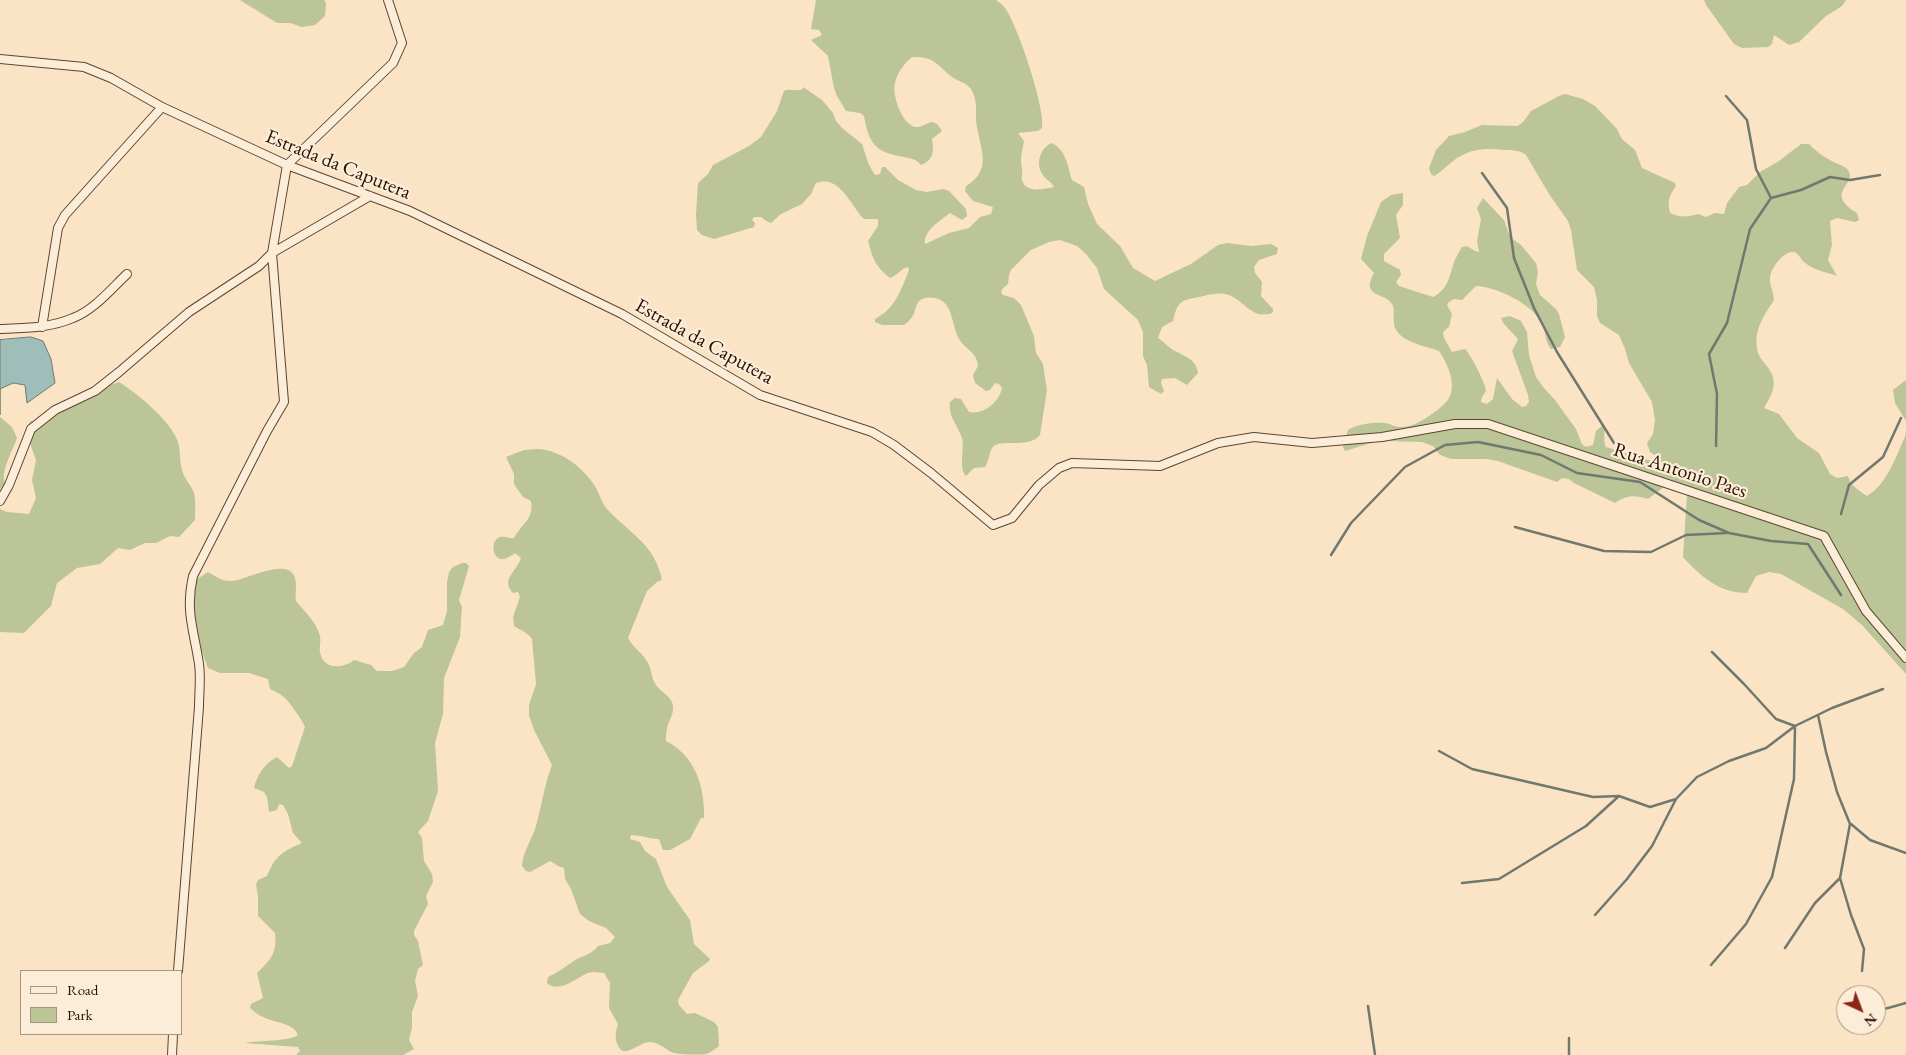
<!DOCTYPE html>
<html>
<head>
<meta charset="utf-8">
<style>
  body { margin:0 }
  #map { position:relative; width:1906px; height:1055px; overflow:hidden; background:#fbe4c5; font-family:"EB Garamond",serif }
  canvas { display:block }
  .legend { position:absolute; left:20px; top:970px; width:162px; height:65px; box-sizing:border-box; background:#fcedd9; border:1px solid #a89482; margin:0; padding:6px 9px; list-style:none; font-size:15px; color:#2a0f00 }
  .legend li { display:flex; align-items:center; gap:10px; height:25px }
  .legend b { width:25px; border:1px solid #a89482 }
  .north { position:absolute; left:1836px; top:985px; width:50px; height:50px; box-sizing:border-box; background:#fcedd9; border:1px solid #a89482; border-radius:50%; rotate:137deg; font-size:14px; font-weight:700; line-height:20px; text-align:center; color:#2a0f00 }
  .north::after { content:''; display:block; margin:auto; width:18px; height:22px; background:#8f2418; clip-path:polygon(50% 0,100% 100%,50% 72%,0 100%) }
</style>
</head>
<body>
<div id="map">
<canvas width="1906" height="1055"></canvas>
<ul class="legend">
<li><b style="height:6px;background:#fcedd9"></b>Road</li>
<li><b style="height:14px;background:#bbc597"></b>Park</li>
</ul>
<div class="north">N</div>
</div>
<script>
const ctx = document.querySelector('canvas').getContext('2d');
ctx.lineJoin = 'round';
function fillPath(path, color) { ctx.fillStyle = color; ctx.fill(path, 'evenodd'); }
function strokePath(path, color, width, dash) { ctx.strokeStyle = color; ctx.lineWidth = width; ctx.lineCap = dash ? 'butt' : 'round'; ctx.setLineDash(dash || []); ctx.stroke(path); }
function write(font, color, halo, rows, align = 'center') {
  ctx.font = font + ' "EB Garamond",serif'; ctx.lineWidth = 4.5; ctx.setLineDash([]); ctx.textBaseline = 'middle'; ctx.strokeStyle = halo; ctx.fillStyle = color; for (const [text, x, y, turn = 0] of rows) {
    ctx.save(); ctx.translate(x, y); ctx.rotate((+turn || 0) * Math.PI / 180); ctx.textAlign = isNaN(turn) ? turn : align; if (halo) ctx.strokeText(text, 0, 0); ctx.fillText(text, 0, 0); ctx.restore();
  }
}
fillPath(new Path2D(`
  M240 0H324L326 3 325 16 315 25 302 27 290 23H277Z
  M816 0H996C999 2 1003 5 1005 8 1017 24 1046 109 1042 128L1038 131 1018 133 1024 141C1022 152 1020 158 1022 168 1023 172 1021 177 1022 180 1026 194 1044 189 1054 187 1051 181 1046 180 1043 175 1035 164 1040 149 1051 143 1066 148 1068 168 1072 180L1084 187 1088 204 1097 224 1120 246 1133 268 1155 281 1191 264 1218 245 1227 243 1251 246 1271 244 1278 248 1277 254 1259 260 1254 267 1255 273 1262 282 1261 296 1273 309V312L1270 314C1267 314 1262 315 1258 314 1246 310 1238 296 1225 294 1214 292 1205 296 1194 298 1178 301 1177 305 1173 321L1162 327 1158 338C1164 342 1169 348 1175 351 1186 357 1196 359 1198 373L1187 385 1175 378 1162 379 1161 383 1164 391 1161 394 1149 387 1147 365 1143 356V332L1138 320 1104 289 1097 268 1086 254 1077 246 1060 240 1049 242 1031 250 1011 270 1009 275 1008 284 1003 288 1001 292 1003 295 1014 298 1021 305 1034 336 1036 353 1043 364 1047 390 1040 435C1028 450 999 437 992 448 989 453 989 461 985 467L974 468 966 476C958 468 965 449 962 438 958 425 948 417 950 402L955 398 961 399 969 412C984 415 999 402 1002 388L999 384 995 383 990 390 986 391 975 383 973 375 978 366C977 352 966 350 959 339 951 325 954 302 935 298 930 297 925 297 920 300 915 304 916 312 912 317 910 320 907 323 904 325H882L875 322V319C895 309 901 290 909 270L908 267C901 268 897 276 890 278 875 266 873 259 868 241L878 226V219H864C850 205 840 174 816 183L811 194 802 204 781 214 771 223 768 222 761 217H754L752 220 755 223 754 227 714 239 702 235 697 230 696 215 698 183 708 174 713 165 749 146 761 137 777 111 784 91C789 88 796 92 803 89V87L822 100 833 113 836 121 842 128 862 144 869 165 875 175 880 174 882 167H885L898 180 916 190 927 192 943 189 949 191 966 209 967 216 962 220 950 213C941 220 923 231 925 244L949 233 969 228 980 217 991 214 993 207 973 201 965 191 966 186C995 169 978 145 976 120 976 111 977 102 973 93 972 91 971 88 969 87 965 82 957 81 952 77 945 72 939 64 931 60 925 57 919 57 912 57 904 64 898 71 895 83 892 95 901 123 915 127 922 128 927 122 933 122L938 125 942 131 932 139C934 151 934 160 921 165 916 159 912 159 904 157 875 152 869 144 864 116L860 113 846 111 837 96 834 88 828 56 811 40 822 35 819 30 811 29Z
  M1704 0H1846L1842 6 1826 16 1799 42 1789 45 1774 35 1772 44 1768 47 1742 48 1734 44 1706 5Z
  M1565 94 1583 99 1595 106 1617 129 1622 139 1635 150 1642 168 1675 183 1676 186C1669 196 1667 201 1670 213 1681 218 1687 217 1698 214L1706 217 1715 213 1724 214 1727 203 1739 187 1747 185 1760 172 1779 161 1801 144H1809C1818 153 1826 159 1838 164 1842 166 1846 167 1848 170 1858 185 1823 192 1857 213L1859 220 1855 222 1837 218 1830 221 1832 245 1828 260 1837 276C1826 272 1813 270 1804 262 1800 259 1799 253 1793 252 1783 251 1771 269 1770 277 1769 285 1774 292 1774 300 1765 314 1754 329 1757 347 1757 354 1761 359 1766 365 1779 381 1774 391 1764 408L1779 414 1797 438 1819 453 1830 474 1837 478 1848 476C1850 485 1859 491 1867 496 1887 484 1895 458 1905 437L1906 430V674L1862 625 1843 609 1781 574 1769 572 1756 576 1747 593C1720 593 1701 577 1683 557L1687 495 1681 485 1668 484 1648 499C1634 495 1628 495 1615 503L1574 483 1569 479 1562 478 1557 482 1498 461 1486 459H1451L1440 455 1433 446 1422 442 1387 441 1374 442 1345 451 1343 447 1348 430C1357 424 1374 422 1385 423 1391 424 1395 427 1400 427 1412 427 1420 422 1429 416 1435 412 1446 404 1449 398 1457 383 1447 363 1439 351 1425 346 1395 341 1394 323 1393 317 1395 309 1392 304 1385 292 1360 298 1374 273L1361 259 1367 236 1381 202 1391 195 1403 193V205L1396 215 1400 238 1384 254V261L1400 270 1401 275 1396 282 1399 286 1433 297C1448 290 1450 275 1454 262 1456 257 1459 252 1462 247L1467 246 1475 251 1479 252 1477 241 1481 219 1477 208 1483 198 1504 220 1510 237 1521 245 1536 263 1538 272 1536 284 1540 295 1556 309 1559 314 1565 337 1560 347 1551 349C1545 342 1546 332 1542 324 1533 304 1497 287 1476 286L1462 300 1454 299 1449 302 1447 305 1452 314 1449 327 1443 332 1444 338 1452 352 1465 349C1470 353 1486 384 1486 391L1482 397 1481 402 1487 404 1493 399 1497 378 1512 399 1522 407 1526 406 1529 402 1528 395 1512 351 1518 339 1504 324 1501 318 1510 316 1521 321 1527 332 1529 355 1536 377 1543 387 1555 400 1576 429 1582 444 1586 447 1593 445 1596 431 1602 426C1607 432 1602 440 1606 447L1648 460 1656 461 1658 457 1650 452 1647 443 1653 434 1655 420 1652 402 1629 363 1625 349 1619 335 1600 323 1597 316V300L1594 287 1577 270 1571 230 1568 221 1549 194 1526 155C1519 150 1512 150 1504 150 1488 148 1473 148 1459 157 1450 162 1443 171 1434 176L1431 174 1429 168 1436 150 1449 136 1465 132 1482 125 1518 126 1524 121 1531 111 1559 96Z
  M1906 380V421L1895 403 1893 390Z
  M119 382C137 393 172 422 178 442 181 452 179 463 183 473 185 480 192 486 194 493 196 501 195 512 195 520L179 537 170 536 156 543H145L130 550 118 548 100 564 77 568 57 583 51 606 24 633 0 632V509L7 512 29 514 36 498 32 480 36 460 27 435 30 421 41 423C59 407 96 389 119 382Z
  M0 417 12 427 17 438C13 450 0 472 5 483L0 489Z
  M538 449C559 450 580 465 592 482 599 490 600 501 607 509 630 534 655 544 662 580L657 582 647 591 628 638C634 649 643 653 648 663 652 670 651 678 656 685 661 693 672 696 673 706 674 715 668 721 667 729 666 732 666 737 666 741 695 756 705 786 704 818H701L690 839 670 850H663L659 839C649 839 641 835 631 835L630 839 640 842 645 851 656 859 667 887 690 920 694 944 710 959 709 961 693 973 678 1000 679 1005 687 1014 695 1013 714 1022 718 1027 719 1046C715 1049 710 1053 706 1054 697 1055 679 1055 671 1052 664 1048 658 1042 649 1042 641 1042 628 1055 621 1050 614 1042 615 1033 618 1024L609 1008 610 983 604 973C599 973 593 971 588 973 575 978 560 994 547 983L548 977C559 972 567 965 577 959 585 955 592 954 598 946L610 943 615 937 606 928 589 921 580 914 571 889 565 879 564 868 558 866 550 861 530 872 526 871 522 866C523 851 532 840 536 826 542 805 544 786 552 765L534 730 529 715V705L536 684 532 639C529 633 520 630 514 626L513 617 520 597 518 592 513 593C500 580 517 571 521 558L515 553C512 555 508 558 504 559 493 561 490 543 498 538 503 535 509 539 514 538 522 523 534 520 531 501L523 497 514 484V474L506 457 524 450Z
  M462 563H466L469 566 459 600 462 607 460 637 444 678 443 714 435 743 438 791 428 821 418 832 422 838 424 861 432 874 433 882 426 896 428 904 414 931V935L418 941 423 965 418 969 415 981 418 996 412 1012V1028L409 1040 414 1049 403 1055H296L300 1051 298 1047 245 1043C259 1040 288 1042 298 1035 293 1022 274 1023 263 1017 258 1015 254 1011 250 1008L251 1004 263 998 257 973C272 959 277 952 275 933L258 916V897L256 884 258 880 267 876C275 856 283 851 302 843L293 833 288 814 283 805 279 804 277 810 269 812 267 797 264 792 254 788C257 775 264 764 277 757L289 768 292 766 305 727C303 721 288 700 284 697 280 694 275 691 270 689L268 679 249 673H220L208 668 196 637 188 590 194 581 208 572C215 576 221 581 230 581 243 582 288 555 295 578 297 585 295 594 296 601 304 611 315 621 319 633 322 640 319 646 320 652 323 670 343 669 354 660L371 665 377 671H392L404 667 414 653 422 647 428 630 443 625 447 611V582L449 572 453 567Z`), '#bbc597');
const water = new Path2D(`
  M31 337 43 341 51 359 55 383 27 403 25 385 13 383 0 389V415V340Z`);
fillPath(water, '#9fbeb9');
strokePath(water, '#70786f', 1);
strokePath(new Path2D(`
  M1482 173 1507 208 1514 258 1534 308 1557 352 1614 443
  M1771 198 1801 190 1830 177 1850 180 1880 175
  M1716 446 1717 394 1709 354 1727 323 1750 229 1771 198 1756 169 1747 120 1726 96
  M1841 514 1849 485 1883 457 1901 418
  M1515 527 1604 551 1651 552 1686 535 1727 533
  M1331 555 1351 523 1405 467 1445 445 1478 442 1541 455 1577 473 1640 482 1699 520 1729 533 1771 541 1808 544 1841 595
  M1439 751 1472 769 1593 797 1619 796 1650 807 1676 799 1697 777 1729 761 1766 748 1795 726 1832 708 1883 689
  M1851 824 1870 840 1906 853
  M1840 878 1851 915 1864 949 1862 971
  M1462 883 1499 879 1586 826 1619 796
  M1595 915 1627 879 1652 846 1676 799
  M1785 948 1815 903 1840 878 1850 824 1837 792 1826 752 1818 715
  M1711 965 1746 924 1772 877 1794 779 1795 726 1776 719 1744 684 1712 652
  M1368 1006 1375 1055
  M1881 1010 1906 1003
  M1569 1055V1038`), '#70786f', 2.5);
const minor = new Path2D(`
  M0 59 84 67 111 78 162 107 287 165 410 211 622 314 760 395 872 432 894 445 931 473 993 525 1012 518 1039 485 1059 468 1072 463 1160 466 1218 443 1254 437 1312 443 1382 437 1455 424H1488L1824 536 1866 611 1906 658
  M272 253 370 196
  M42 327 58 228 65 215 162 107
  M0 329C25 328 50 328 73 318 94 310 111 289 127 274
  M0 501 9 485 31 429 55 410 95 391 119 372 189 312 259 266 272 253 287 165 393 63 402 43 388 0
  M178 971 199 707C199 693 201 678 199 664 194 630 185 612 193 576L267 431 284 402 272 253
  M172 1055 173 1034`);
strokePath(minor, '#5e4431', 10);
strokePath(minor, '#fcedd9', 8);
write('20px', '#2a0f00', '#fcedd9', [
  ["Estrada da Caputera",338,165,22],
  ["Estrada da Caputera",704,342,29],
  ["Rua Antonio Paes",1680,471,18]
]);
</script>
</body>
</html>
